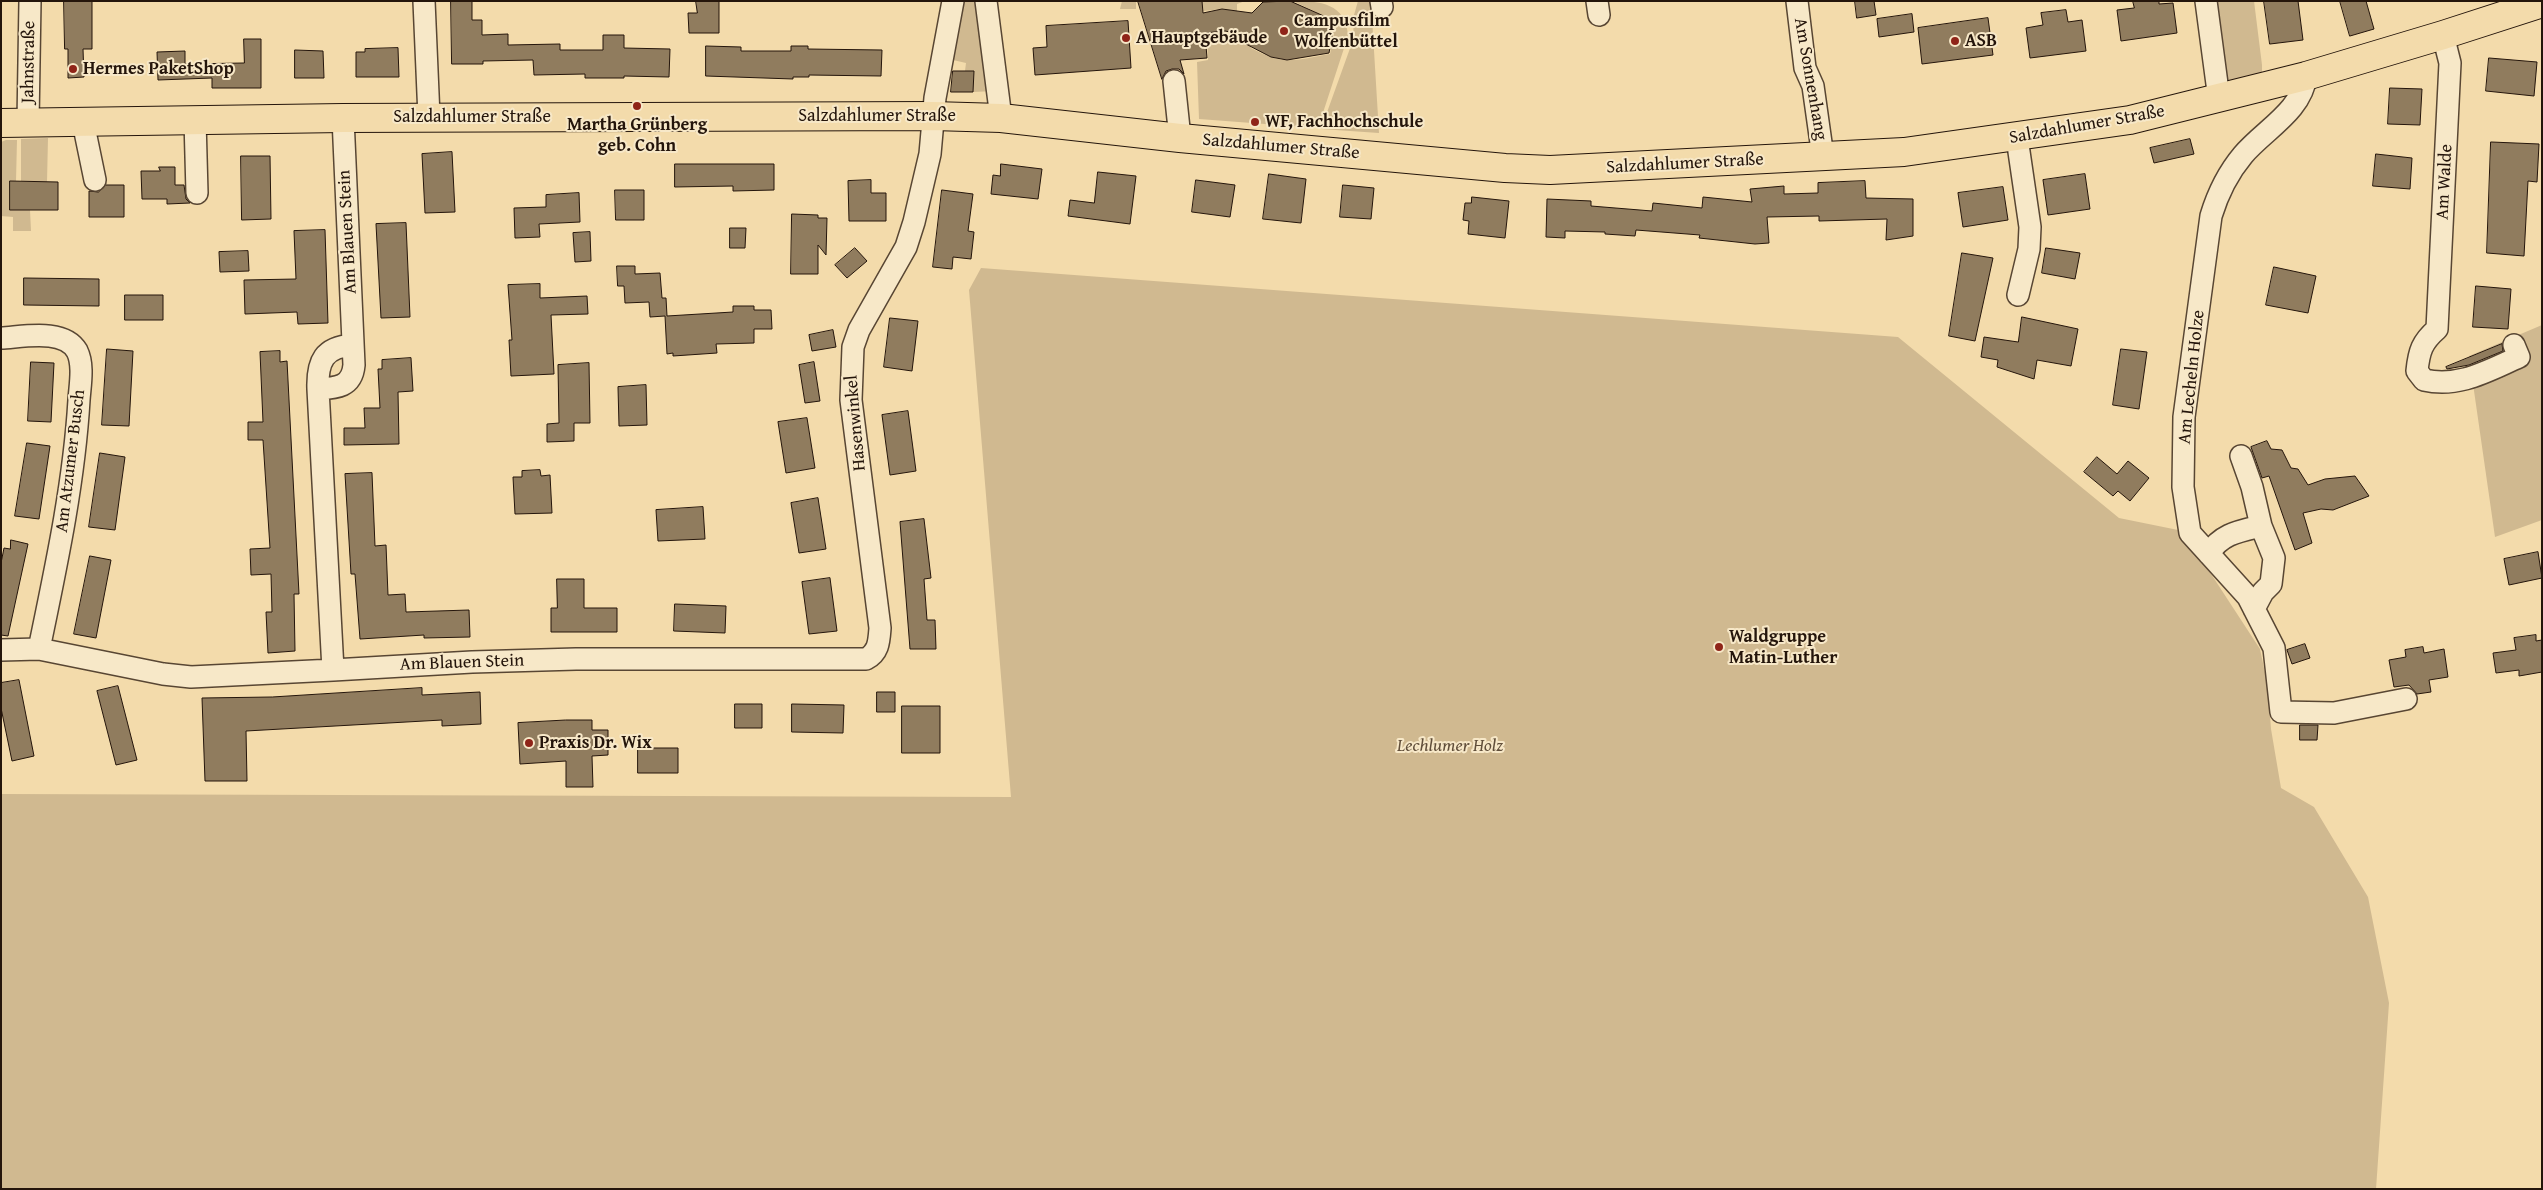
<!DOCTYPE html>
<html>
<head>
<meta charset="utf-8">
<style>
  body { margin:0 }
  #map { position:relative; width:2543px; height:1190px; overflow:hidden; background:#f3dbab; font-family:"Gentium Book Plus",serif }
  canvas { display:block }
  .frame { position:absolute; inset:0; border:2px solid #24150b; pointer-events:none }
</style>
</head>
<body>
<div id="map">
<canvas width="2543" height="1190"></canvas>
<div class="frame"></div>
</div>
<script>
const ctx = document.querySelector('canvas').getContext('2d');
ctx.lineJoin = 'round';
function fillPath(path, color) { ctx.fillStyle = color; ctx.fill(path, 'evenodd'); }
function strokePath(path, color, width, dash) { ctx.strokeStyle = color; ctx.lineWidth = width; ctx.lineCap = dash ? 'butt' : 'round'; ctx.setLineDash(dash || []); ctx.stroke(path); }
function write(font, color, halo, rows, align = 'center') {
  ctx.font = font + ' "Gentium Book Plus",serif'; ctx.lineWidth = 4; ctx.setLineDash([]); ctx.textBaseline = 'middle'; ctx.strokeStyle = halo; ctx.fillStyle = color; for (const [text, x, y, turn = 0] of rows) {
    ctx.save(); ctx.translate(x, y); ctx.rotate((+turn || 0) * Math.PI / 180); ctx.textAlign = isNaN(turn) ? turn : align; if (halo) ctx.strokeText(text, 0, 0); ctx.fillText(text, 0, 0); ctx.restore();
  }
}
fillPath(new Path2D(`
  M963 1H983L995 91 973 92 974 71H965L966 63 953 60Z
  M1122 1H1136V9H1120Z
  M1202 1H1245L1237 4V11L1222 9 1203 11Z
  M1293 1C1320 1 1346 3 1348 36L1318 128 1199 119 1197 62 1208 60 1207 35 1248 37 1251 48C1284 66 1295 60 1330 54L1336 22Z
  M1358 1H1371L1379 133 1321 129 1353 40 1354 15Z
  M2209 1H2254L2262 65V87L2219 99Z
  M48 138 47 182 21 181V139Z
  M6 140H17L16 181H10V210H30L31 231H13V217L1 216V142Z
  M981 268 1898 337 2119 518 2183 531 2260 649 2268 687 2271 729 2281 788 2314 807 2368 897 2389 1003 2376 1189H1V794L1011 797 969 290Z
  M2542 325V520L2495 537 2469 356Z`), '#d0b990');
const building = new Path2D(`
  M64 1H92V49H83L84 77 68 78V49H65Z
  M451 1H472V20H482V35L508 34V45L560 44V50H603V35H624V48L670 49 669 77 624 76V78H585V74L534 75 533 60 483 61V64H452Z
  M696 1H719V33H689L688 13H697Z
  M1138 1H1202L1203 13 1222 9 1252 13 1263 2 1290 1 1335 21 1329 53 1287 60 1271 57 1242 42 1240 34 1225 31 1205 33 1207 58 1180 60 1184 74 1179 69H1172L1166 71 1162 79Z
  M1855 1H1874L1876 15 1857 18Z
  M2133 1H2159V4L2173 3 2177 33 2121 41 2117 10 2134 8Z
  M2264 1H2298L2303 40 2270 44Z
  M2340 1H2366L2374 29 2350 36Z
  M2066 10 2068 22 2082 20 2086 51 2030 58 2026 28 2043 25 2041 13Z
  M1912 14 1914 32 1879 37 1877 19Z
  M1988 18 1993 55 1922 64 1918 28Z
  M1128 21 1131 68 1035 75 1033 48 1047 47 1046 26Z
  M244 39H261V88H212V78L158 80 157 52 185 51V64L244 63Z
  M706 46 741 47V51H791V46H808V49L882 50 881 76 809 75V77H793V79L706 76Z
  M398 48 399 77H356V52H365V49Z
  M295 50 323 51 324 78H295Z
  M2489 58 2537 62 2534 96 2486 91Z
  M953 71H974L973 92H951Z
  M2390 88 2422 89 2420 125 2388 124Z
  M2190 139 2194 154 2154 163 2150 148Z
  M2491 142 2539 144 2537 182 2528 181 2524 256 2487 253Z
  M452 152 455 212 425 213 422 154Z
  M2376 154 2412 158 2410 189 2373 186Z
  M241 156H270L271 219 242 220Z
  M675 164H774V190L733 191V186L675 187Z
  M1001 164 1042 169 1038 199 991 194 993 175 1000 176Z
  M159 167H175V185H184L186 199 190 203 167 204V199H142L141 171H160Z
  M1098 172 1136 176 1130 224 1068 216 1070 200 1094 203Z
  M1269 174 1306 179 1301 223 1263 219Z
  M2085 174 2090 209 2048 215 2043 180Z
  M871 180V193H886V221H849L848 181Z
  M1196 180 1235 185 1230 217 1192 212Z
  M10 181 58 182V210H10Z
  M1865 181 1866 198 1913 199V236L1886 240 1887 219 1819 221V216L1767 217 1769 243 1755 244 1699 238 1700 235 1636 230 1635 236 1605 234V232L1565 231V238L1546 237 1547 199 1591 201V206L1652 211 1653 203 1702 208 1703 197 1752 202 1750 189 1784 186V194L1818 193V183Z
  M106 185H124V217H89V191L98 192Z
  M1343 185 1374 188 1371 219 1340 217Z
  M2003 187 2008 220 1963 227 1958 193Z
  M615 190H644V220H616Z
  M942 190 973 194 968 231 974 232 971 259 953 257 952 269 933 267Z
  M579 193 580 222 539 224 540 237 515 238 514 208 546 207V195Z
  M1472 197 1509 201 1505 238 1468 234 1469 221 1463 220 1465 203H1471Z
  M792 214 818 215V218H827L826 255 818 245V274H791Z
  M406 223 410 317 381 318 376 224Z
  M730 228H746L745 248H730Z
  M325 230 328 323 298 324 297 312 245 314 244 280 296 279 294 231Z
  M590 232 591 261 575 262 573 233Z
  M855 248 867 261 847 278 835 265Z
  M2046 248 2080 253 2075 279 2042 273Z
  M248 251 249 271 220 272 219 252Z
  M1962 253 1993 258 1975 341 1949 336Z
  M617 266H635V274L660 273 662 298H666L667 316 733 312V306H754V310H771L772 329H754V343L716 344 717 353 673 356V353L667 354 665 316 650 317 649 302 625 303 624 286H618Z
  M2274 267 2316 276 2308 313 2266 305Z
  M24 278 99 279V306L24 305Z
  M540 284V298L587 296 588 314 551 315 554 374 511 376 509 340H512L508 285Z
  M2476 286 2511 289 2508 329 2473 327Z
  M125 295H163V320H125Z
  M2022 317 2078 329 2071 366 2037 360 2034 379 1997 367 1998 360 1981 357 1984 337 2018 342Z
  M890 318 918 321 912 371 884 367Z
  M833 330 836 347 812 351 809 335Z
  M2502 344 2503 351 2469 365 2447 369 2446 367Z
  M107 349 133 351 129 426 102 425Z
  M2121 349 2147 352 2139 409 2113 405Z
  M280 351V362L287 361 299 594H294L295 651 268 653 266 612H272L271 574 251 575 250 549 270 548 263 440H248V422H263L260 352Z
  M411 358 413 391 398 392 399 444 344 445V428H365L364 408H380L378 369H382V360Z
  M31 362 54 363 51 422 28 421Z
  M814 362 820 401 805 403 799 365Z
  M589 363 590 423H574V441L547 442V424L559 423 558 365Z
  M646 385 647 425 619 426 618 387Z
  M908 411 916 471 890 475 882 415Z
  M807 418 815 468 786 473 778 422Z
  M2267 441 2271 449 2282 450 2291 468 2298 469 2308 485 2325 479 2355 476 2369 496 2333 510 2321 509 2303 513 2312 543 2295 550 2269 476 2262 478 2251 447Z
  M27 443 50 446 39 519 15 516Z
  M100 453 125 457 115 530 89 527Z
  M2097 457 2117 474 2128 461 2149 478 2130 501 2118 491 2113 496 2084 472Z
  M540 470 541 476 550 475 552 513 515 514 513 477H522V471Z
  M372 473 375 546 386 545 388 595 405 594 406 612 469 610 470 637 424 638V635L360 639 355 574H351L345 474Z
  M818 498 826 549 799 553 791 503Z
  M703 507 705 539 658 541 656 510Z
  M924 519 931 578 924 579 927 620H935L936 649H910L900 522Z
  M11 540 28 544 8 636 1 635V563L4 548 10 549Z
  M2538 552 2542 578 2509 585 2504 559Z
  M90 556 111 560 96 638 74 634Z
  M830 578 837 631 809 634 802 582Z
  M557 579H584V608H617V632H551V608H557Z
  M675 604 726 606 725 633 674 631Z
  M2536 635V641L2542 640V672L2519 676V670L2496 673 2493 653 2516 650 2514 638Z
  M2305 644 2310 658 2292 664 2287 650Z
  M2423 647 2424 653 2444 649 2448 677 2429 680 2431 692 2417 694 2409 685 2394 687 2389 660 2406 657 2405 650Z
  M19 680 34 756 12 761 1 708V683Z
  M118 686 137 760 116 765 97 691Z
  M422 688V695L480 692 481 724 442 726V720L246 731 247 781H205L202 698 272 697Z
  M877 692H895V712H877Z
  M735 704H762V728H735Z
  M792 704 844 705 843 733 792 732Z
  M902 706H940V753H902Z
  M566 720H592V730H608V755L592 756 593 787H566V761L520 764 518 723Z
  M2300 725H2318L2317 740H2300Z
  M638 748H678V773H638Z`);
fillPath(building, '#907c5e');
strokePath(building, '#24150b', 1);
const minor = new Path2D(`
  M424 1 429 117
  M986 1 1001 118
  M1381 1 1382 7
  M1597 1 1599 15
  M1797 1 1805 68 1813 86 1823 157
  M2206 1 2219 99
  M2443 35 2450 63 2437 329C2422 342 2419 351 2417 371L2424 380C2459 388 2487 371 2519 357L2514 345
  M2306 76C2302 111 2264 130 2243 155 2227 174 2218 193 2211 216L2184 417 2183 487 2190 533 2248 597 2274 648 2281 712 2334 713 2406 699
  M1174 81 1180 138
  M343 118 354 365C352 387 337 388 318 389 317 361 324 347 353 345
  M195 120 197 193
  M28 122 30 1
  M83 122 95 180
  M2017 138 2030 227 2029 249 2018 295
  M1 338C23 337 64 328 77 351 84 365 80 385 79 400 74 484 56 567 39 649L1 650
  M318 389 333 670 472 662 576 659H866C879 652 879 641 880 628L851 400 853 347 859 330 906 247 914 222 930 154 935 98 953 1
  M2241 456 2252 487 2261 526 2274 558 2271 584 2263 592 2254 609
  M2209 554C2220 534 2240 531 2261 526
  M39 649 163 674 191 677 333 670`);
const major = new Path2D(`
  M1 123 343 118 933 116 1001 118 1180 138 1505 168 1550 170 1904 152 2130 120 2306 76 2443 35 2542 3`);
strokePath(minor, '#584633', 24);
strokePath(major, '#24150b', 30);
strokePath(minor, '#f7e8c8', 21);
strokePath(major, '#f3dbab', 28);
for (const [x, y, r, color] of [
  [1284,31,5,"#8f2418"],
  [1126,38,5,"#8f2418"],
  [1955,41,5,"#8f2418"],
  [73,69,5,"#8f2418"],
  [637,106,5,"#8f2418"],
  [1255,122,5,"#8f2418"],
  [1719,647,5,"#8f2418"],
  [529,743,5,"#8f2418"]
]) { const dot = new Path2D(); dot.arc(x, y, r, 0, 2 * Math.PI); ctx.fillStyle = color; ctx.fill(dot); strokePath(dot, '#f7e8c8', 2); }
write('bold 18px', '#24150b', '#f7e8c8', [
  ["Campusfilm",1294,21],
  ["Wolfenbüttel",1294,42],
  ["A Hauptgebäude",1136,38],
  ["ASB",1965,41],
  ["Hermes PaketShop",83,69],
  ["WF, Fachhochschule",1265,122],
  ["Martha Grünberg",637,125,"center"],
  ["geb. Cohn",637,146,"center"],
  ["Waldgruppe",1729,637],
  ["Matin-Luther",1729,658],
  ["Praxis Dr. Wix",539,743]
], 'left');
write('18px', '#24150b', '#f7e8c8', [
  ["Jahnstraße",29,62,-89],
  ["Am Sonnenhang",1810,79,80],
  ["Salzdahlumer Straße",877,116],
  ["Salzdahlumer Straße",472,117],
  ["Salzdahlumer Straße",2087,125,-10],
  ["Salzdahlumer Straße",1281,147,5],
  ["Salzdahlumer Straße",1685,164,-3],
  ["Am Walde",2445,182,-87],
  ["Am Blauen Stein",348,232,-93],
  ["Am Lecheln Holze",2192,377,-84],
  ["Hasenwinkel",856,423,-95],
  ["Am Atzumer Busch",71,461,-83],
  ["Am Blauen Stein",462,663,-2]
]);
write('italic 18px', '#604e3a', '#f7e8c8', [
  ["Lechlumer Holz",1450,746]
]);
</script>
</body>
</html>
